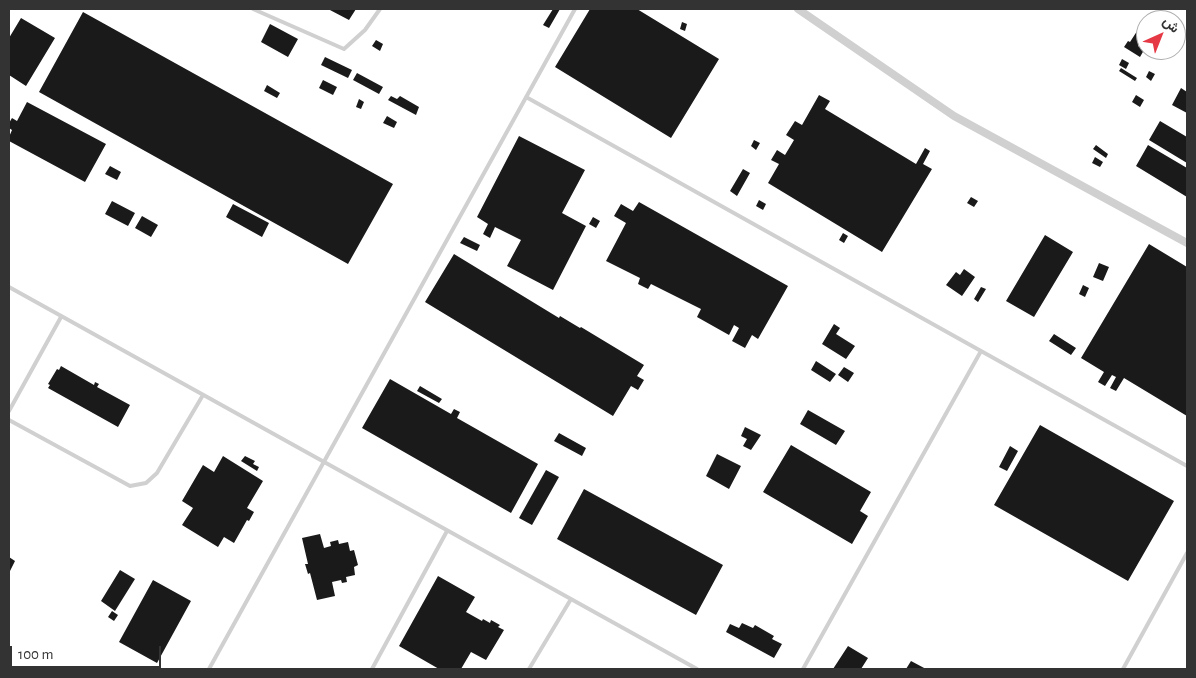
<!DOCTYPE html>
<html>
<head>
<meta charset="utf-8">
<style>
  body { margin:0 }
  #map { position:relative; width:1196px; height:678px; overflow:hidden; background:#fff; font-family:"Alegreya Sans",Vazirmatn,sans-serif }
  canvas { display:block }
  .frame { position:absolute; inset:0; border:10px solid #333; pointer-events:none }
  .north { position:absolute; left:1136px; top:10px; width:50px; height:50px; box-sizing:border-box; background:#fff; border:1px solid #adadad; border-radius:50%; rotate:44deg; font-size:14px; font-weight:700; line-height:20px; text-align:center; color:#333 }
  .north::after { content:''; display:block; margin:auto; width:18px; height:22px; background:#e63946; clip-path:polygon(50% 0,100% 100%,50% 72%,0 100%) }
  .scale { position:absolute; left:10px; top:646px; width:151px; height:22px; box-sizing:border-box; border:2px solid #333; border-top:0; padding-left:6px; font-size:15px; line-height:18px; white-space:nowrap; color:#333; -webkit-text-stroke:4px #fff; paint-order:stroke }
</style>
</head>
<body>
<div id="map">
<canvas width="1196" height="678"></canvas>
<div class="frame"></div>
<div class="north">ش</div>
<div class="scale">100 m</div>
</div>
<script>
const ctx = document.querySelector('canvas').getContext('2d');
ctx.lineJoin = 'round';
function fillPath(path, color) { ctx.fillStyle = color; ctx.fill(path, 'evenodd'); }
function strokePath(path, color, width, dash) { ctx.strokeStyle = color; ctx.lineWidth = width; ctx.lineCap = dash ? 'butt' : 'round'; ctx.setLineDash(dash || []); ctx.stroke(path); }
fillPath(new Path2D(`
  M328 9H356L349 20Z
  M553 9H560L549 28 543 25Z
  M590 9H637L719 59 671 138 555 67Z
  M83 12 393 184 348 264 39 92Z
  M21 18 55 38 26 86 9 75V38Z
  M682 22 687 24 685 31 680 29Z
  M270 24 298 39 288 57 261 42Z
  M1141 25 1146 29V33L1138 46 1144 50 1140 57 1124 47 1128 41 1130 42Z
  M376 40 383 44 380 51 372 46Z
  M325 57 352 70 348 78 321 65Z
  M1122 59 1129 63 1126 69 1119 65Z
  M1121 68 1137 78 1135 81 1119 71Z
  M1149 71 1155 74 1151 81 1146 77Z
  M357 73 383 87 379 94 353 80Z
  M323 80 337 87 333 95 319 88Z
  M267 85 280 93 277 98 264 91Z
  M1181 88 1187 92V113L1172 105Z
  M819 95 830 101 825 109 916 164 925 148 930 151 923 164 932 169 882 252 768 183 779 164 771 160 777 150 785 155 794 140 786 135 795 121 802 125Z
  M1136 95 1144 100 1140 107 1132 102Z
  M391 96 397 99 400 96 419 107 416 115 388 100Z
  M359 99 364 102 361 109 356 107Z
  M27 102 106 144 85 182 9 141V137L12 130 9 128V123L12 118 17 121Z
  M387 116 397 122 394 128 383 123Z
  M1160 121 1187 137V163L1149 140Z
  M519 136 585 170 562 213 586 226 553 290 507 266 521 240 495 227 490 238 483 234 488 224 477 217Z
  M754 140 760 143 756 150 751 146Z
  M1096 145 1108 154 1106 158 1093 149Z
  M1148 145 1187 168V197L1136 166Z
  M1095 157 1103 162 1100 167 1092 163Z
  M110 166 121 172 117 180 105 174Z
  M743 169 750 173 737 196 730 191Z
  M971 197 978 201 974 207 967 203Z
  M759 200 766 204 763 210 756 206Z
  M112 201 135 213 128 226 105 214Z
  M639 202 788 286 758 339 752 335 745 348 732 341 739 328 734 325 729 335 697 317 701 309 651 284 648 289 638 284 640 278 606 261 626 223 614 216 621 204 633 211Z
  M233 204 269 223 262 237 226 217Z
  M142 216 158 225 151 237 135 228Z
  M593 217 600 221 596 228 589 224Z
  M843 233 848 236 844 243 839 240Z
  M1045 235 1073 252 1034 317 1006 301Z
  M464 237 480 245 477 251 460 243Z
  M1149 244 1187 267V416L1124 378 1116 391 1110 388 1116 377 1112 375 1105 386 1098 382 1104 372 1081 358Z
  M454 254 559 318 560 316 580 328 581 327 644 365 637 376 644 380 638 390 631 386 613 416 425 302Z
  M1099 263 1109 267 1103 281 1093 277Z
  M964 269 975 277 962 296 946 285 956 272 960 275Z
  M1083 285 1089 288 1085 297 1079 294Z
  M981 287 986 289 978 302 974 299Z
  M834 324 840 328 836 334 855 346 846 359 822 344Z
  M1054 334 1076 348 1071 355 1049 341Z
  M816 361 836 374 830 382 811 370Z
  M61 366 94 385 95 382 99 384 97 387 130 405 118 427 48 388 50 385 48 384 57 369 59 370Z
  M844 367 854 373 848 382 838 375Z
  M390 379 451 414 454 409 460 412 457 418 538 464 511 513 362 428Z
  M420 386 442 399 439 403 417 391Z
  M808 410 845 431 836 445 800 424Z
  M1040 425 1174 501 1128 581 994 505Z
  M745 427 761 435 751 450 743 446 747 439 741 436Z
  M559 433 586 448 582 456 554 441Z
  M791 445 871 492 860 511 868 516 852 544 763 492Z
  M1010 446 1018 451 1007 471 999 467Z
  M717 454 741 466 729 489 706 476Z
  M223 456 263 481 247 508 254 512 249 521 247 520 234 543 224 537 218 547 182 525 193 508 182 501 203 465 214 472Z
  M245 456 255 461 253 464 259 467 257 471 241 461Z
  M546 470 559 477 532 525 519 518Z
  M584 489 723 565 696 615 557 539Z
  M320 534 324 548 331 546 330 542 338 540 339 544 348 542 350 551 354 550 358 565 354 567 355 575 346 577 347 582 342 583 341 580 332 582 335 596 317 600 310 573 308 574 305 564H308L302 538Z
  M9 557 15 561 9 573Z
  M120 570 135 579 115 611 101 601Z
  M438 576 475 597 466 612 482 621 483 619 490 623 491 620 500 625 498 627 504 630 486 660 471 652 461 669H439L399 646Z
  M153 580 191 601 157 663 119 642Z
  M112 611 118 615 114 621 108 617Z
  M742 623 753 628 755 625 774 636 772 639 782 644 774 658 726 632 730 624 739 628Z
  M848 646 868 658 861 669H833Z
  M911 661 926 669H906Z`), '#1a1a1a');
strokePath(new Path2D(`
  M253 9 344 49 365 30 380 9
  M526 97 1187 466
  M9 287 697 669
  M9 411 61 317
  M9 420 130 486 146 483 157 473 203 395
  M209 669 575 9
  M372 669 447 531
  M529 669 571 599
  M803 669 981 351
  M1123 669 1187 553`), '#d0d0d0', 4);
strokePath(new Path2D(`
  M798 9 954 116 1187 243`), '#d0d0d0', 8);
</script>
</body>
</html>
